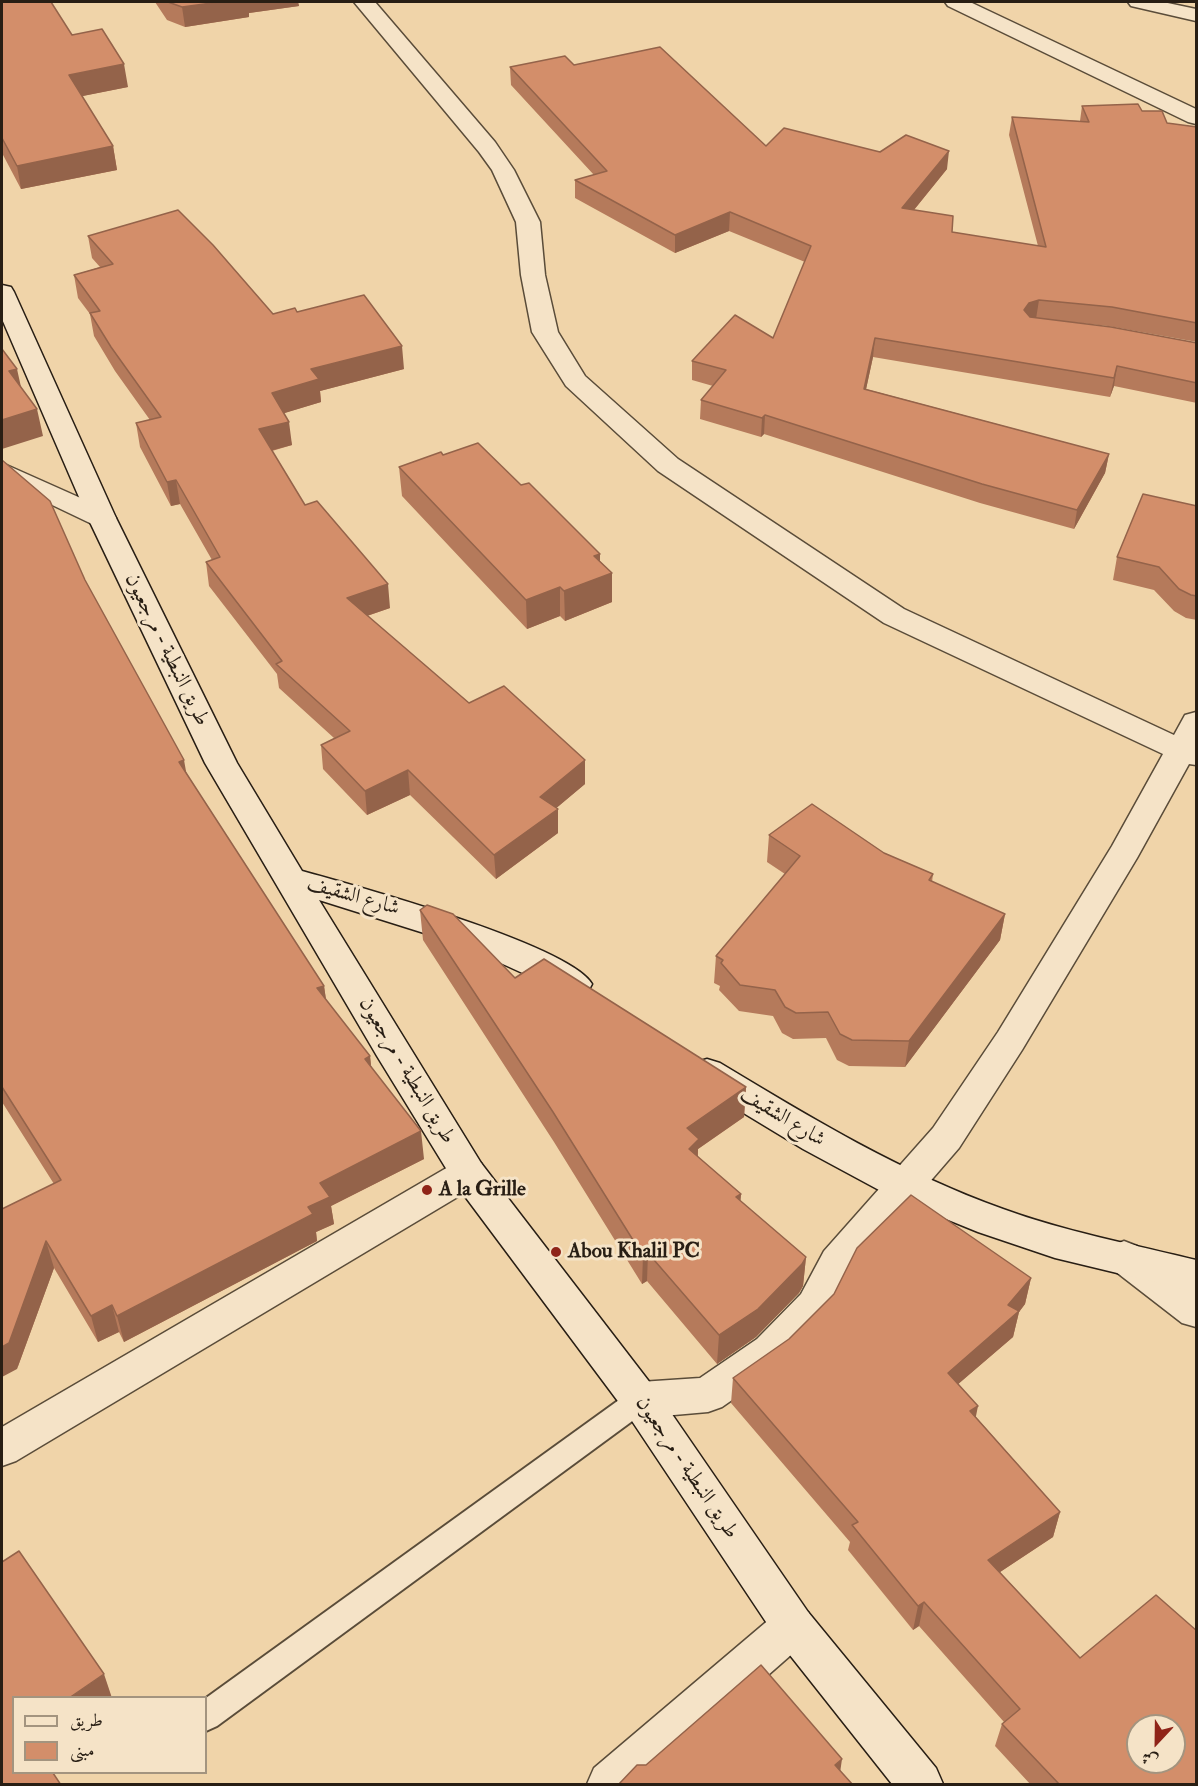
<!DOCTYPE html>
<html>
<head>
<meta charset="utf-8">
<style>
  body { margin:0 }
  #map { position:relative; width:1198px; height:1786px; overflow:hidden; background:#f0d4a9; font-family:"IM FELL Double Pica",Amiri,serif }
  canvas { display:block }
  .frame { position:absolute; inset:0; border:3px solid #281e14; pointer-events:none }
  .legend { position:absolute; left:12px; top:1696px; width:195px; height:78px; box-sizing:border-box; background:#f5e3c7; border:2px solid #a3947f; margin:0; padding:8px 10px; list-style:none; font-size:18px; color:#281e14 }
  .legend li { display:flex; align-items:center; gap:12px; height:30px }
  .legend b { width:30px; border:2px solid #a3947f }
  .north { position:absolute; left:1126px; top:1714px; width:60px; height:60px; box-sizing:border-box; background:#f5e3c7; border:2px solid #a3947f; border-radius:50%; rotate:202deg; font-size:16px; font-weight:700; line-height:24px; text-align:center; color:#281e14 }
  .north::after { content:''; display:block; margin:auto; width:21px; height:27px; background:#8f2418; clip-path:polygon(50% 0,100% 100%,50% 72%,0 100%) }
</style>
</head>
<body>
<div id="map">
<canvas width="1198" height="1786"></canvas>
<div class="frame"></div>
<ul class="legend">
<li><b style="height:8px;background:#f5e3c7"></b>طريق</li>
<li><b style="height:16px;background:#d38e6a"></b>مبنى</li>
</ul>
<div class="north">ش</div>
</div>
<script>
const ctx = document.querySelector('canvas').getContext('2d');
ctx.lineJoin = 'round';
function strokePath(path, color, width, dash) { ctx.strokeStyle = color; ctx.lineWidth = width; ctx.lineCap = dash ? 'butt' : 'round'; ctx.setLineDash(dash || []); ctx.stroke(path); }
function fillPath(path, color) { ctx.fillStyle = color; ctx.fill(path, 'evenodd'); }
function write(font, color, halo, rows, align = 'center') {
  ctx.font = font + ' "IM FELL Double Pica",Amiri,serif'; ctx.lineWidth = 6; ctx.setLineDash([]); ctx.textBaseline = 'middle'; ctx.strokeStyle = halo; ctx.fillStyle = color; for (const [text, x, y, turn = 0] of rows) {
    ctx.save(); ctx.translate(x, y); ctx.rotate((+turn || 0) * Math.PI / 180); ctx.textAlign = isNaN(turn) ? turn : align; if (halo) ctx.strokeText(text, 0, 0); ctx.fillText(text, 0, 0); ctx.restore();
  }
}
const lane = new Path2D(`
  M640 1388 650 1392 654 1400 650 1408 217 1726 206 1731V1698L630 1392Z`);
const street = new Path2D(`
  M354 2H375L495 142 514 170 540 222 545 275 558 332 585 376 678 459 904 609 1174 735 1185 715 1196 712V765L1189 764 1137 858 1022 1050 959 1148 851 1273 829 1318 785 1363 722 1407 708 1412 640 1418 626 1412 620 1400 626 1388 640 1382 700 1378 757 1339 801 1294 824 1251 933 1128 998 1032 1112 846 1163 754 884 623 658 471 566 386 532 332 521 275 516 222 492 170 479 152Z
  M945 2H970L1196 109V124L1188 122 948 6Z
  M1128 2H1163L1196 9V21L1131 6Z
  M2 463 112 512 116 518 112 524 102 526 92 524 2 481Z
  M468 1158 481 1163 486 1173 481 1183 16 1461 2 1466V1427L455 1163Z
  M1124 1241 1137 1246 1196 1290V1327L1182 1323 1111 1268 1105 1257 1111 1246Z
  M793 1606 808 1612 815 1626 808 1640 644 1784H587L594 1768 778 1612Z`);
const secondary = new Path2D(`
  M2 285 11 287 14 292 116 518 237 763 302 871C353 885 570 945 592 984L587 993 575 997 459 944 319 900 481 1163 654 1388 808 1612 936 1768 943 1784H892L778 1640 626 1412 455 1183 377 1056 205 763 88 518 2 319Z
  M707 1059 720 1063C811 1118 902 1173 1003 1209 1066 1232 1132 1244 1196 1260V1292L1055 1258 978 1232 892 1197 803 1149 694 1083 689 1073 694 1063Z`);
strokePath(lane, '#5a4c39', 4);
strokePath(street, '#5a4c39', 3);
strokePath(secondary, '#281e14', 3);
fillPath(lane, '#f5e3c7');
fillPath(street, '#f5e3c7');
fillPath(secondary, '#f5e3c7');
fillPath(new Path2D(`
  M2 2 72 35 128 87 82 96 113 146 117 170 21 189 2 153Z
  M155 2H298L299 6 249 13V17L185 27 167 20Z
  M574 65 766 146 947 169 914 210 952 232 1038 246 1009 135 1012 117 1080 121 1082 106 1142 111 1167 123 1197 127V342L1108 326 1061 321 1197 343V403L1114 386 1110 397 873 357 866 389 1109 454 1105 473 1074 529 980 503 764 434 761 437 700 419 701 400 713 386 692 380V361L773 338 805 262 729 231 675 253 575 198V180L594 175 511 85 510 67Z
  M88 236 273 314 297 312 404 369 320 391 321 402 284 413 292 445 272 451 305 505 390 608 367 616 469 703 585 760V784L556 808 558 833 496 879 410 795 367 815 323 769 321 745 334 738 279 688 277 674 209 586 206 562 212 560 180 504 171 506 140 447 136 423 150 420 115 371 94 336 90 314 78 298 74 275 100 267 92 258Z
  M443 455 521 485 600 554V561L612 573V602L565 621 560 616 527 629 402 496 399 467Z
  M2 460 85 580 187 774 324 986 326 1000 370 1056 371 1066 424 1159 331 1206 334 1224 316 1232 317 1241 124 1342 119 1332 98 1342 54 1268 17 1369 54 1184 2 1102Z
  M1197 506V620L1186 618 1174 611 1154 590 1113 580 1117 557Z
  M769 835 884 853 933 874 932 882 1005 914 1000 940 905 1067 849 1066 837 1060 826 1038 793 1039 782 1033 773 1016 739 1011 719 990 720 986 714 983 716 956 785 874 767 862Z
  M420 910 515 978 746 1087 744 1117 698 1149V1157L741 1194 740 1201 806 1257 803 1286 799 1293 756 1337 717 1364 647 1281 642 1284 554 1142 423 940Z
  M1031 1278 1025 1304 1019 1312 1013 1337 958 1384 976 1417 1060 1512 1053 1537 1000 1572 1197 1785H1031L995 1746 1002 1724 1004 1722 919 1626 913 1630 848 1550 850 1542 731 1403 733 1378Z`), '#b57a5b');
fillPath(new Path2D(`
  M219 2H298L299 6 249 13V17L185 27 182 7Z
  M124 64 128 87 73 98 69 75Z
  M113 146 117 170 21 189 17 166Z
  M949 151 947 169 900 227 902 208Z
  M730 212 729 231 675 253V235Z
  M1039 300 1036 319 1026 322 1024 310 1029 303Z
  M875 338 873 357 862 408 864 389Z
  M402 346 404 369 320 391 321 402 275 416 272 393 311 369Z
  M1117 366 1114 386 1110 397 1114 378Z
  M17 369 23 396 9 371Z
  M37 409 43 436 2 449V420Z
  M765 415 764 434 761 437 762 418Z
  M289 422 292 445 262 453 259 429Z
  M1109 454 1105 473 1074 529 1077 510Z
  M176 480 180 504 171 506 167 482Z
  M600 554V577L612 573V602L565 621 564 591 594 556Z
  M388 584 390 608 349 622 347 598Z
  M560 587V616L527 629 526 600Z
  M184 760 189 788 179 762Z
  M585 760V784L541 821 540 797Z
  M408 770 410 795 367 815 365 791Z
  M558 809V833L496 879 494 855Z
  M1005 914 1000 940 905 1067 909 1041Z
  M324 986 328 1013 317 988Z
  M370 1056 373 1084 365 1059Z
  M746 1087 744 1117 698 1149 697 1168 687 1178V1128Z
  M421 1131 424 1159 331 1206 334 1224 316 1232 317 1241 124 1342 117 1316 308 1207 320 1183Z
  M741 1194 739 1223 736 1197Z
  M46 1241 54 1268 17 1369 2 1377V1347Z
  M648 1253 647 1281 642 1284 643 1256Z
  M806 1257 803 1286 799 1293 756 1337 717 1364 719 1335Z
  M1031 1278 1025 1304 1019 1312 1013 1337 942 1398 948 1373Z
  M112 1305 119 1332 98 1342 91 1316Z
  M978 1406 973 1431 970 1411Z
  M1060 1512 1053 1537 982 1584 988 1560Z
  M924 1602 919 1626 913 1630 918 1606Z
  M104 1674 112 1698H69Z
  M842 1759 839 1780 835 1765Z`), '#94634a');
const building = new Path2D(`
  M2 2H51L72 35 102 29 124 64 69 75 113 146 17 166 2 138Z
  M168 2H219L182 7Z
  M660 47 766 146 784 128 880 152 906 135 949 151 902 208 953 216 952 232 1046 247 1012 117 1089 122 1082 106 1138 104 1142 111H1162L1167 123 1197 127V323L1112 307 1039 300 1029 303 1024 310 1030 317 1111 327 1197 343V383L1117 366 1114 378 875 338 864 389 1109 454 1077 510 982 484 765 415 762 418 701 400 726 370 692 361 735 315 773 338 811 246 730 212 675 235 575 180 607 171 510 67 565 56 574 65Z
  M178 210 213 245 273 314 295 308 297 312 364 295 402 346 311 369 319 379 272 393 289 422 259 429 305 505 317 501 388 584 347 598 469 703 504 686 585 760 540 797 558 809 494 855 408 770 365 791 321 745 350 731 276 664 282 661 206 562 220 557 176 480 167 482 136 423 161 417 111 347 90 313 100 311 74 275 113 264 88 236Z
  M2 349 17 369 9 371 37 409 2 420Z
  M478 443 521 485 529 483 600 554 594 556 612 573 564 591 560 587 526 600 399 467 441 452 443 455Z
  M2 460 50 501 85 580 184 760 179 762 324 986 317 988 370 1056 365 1059 421 1131 320 1183 330 1197 308 1207 313 1214 117 1316 112 1305 91 1316 46 1241 9 1343 2 1347V1209L61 1180 2 1087Z
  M1143 494 1197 506V596L1191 595 1179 589 1159 567 1117 557Z
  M812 804 884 853 933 874 929 880 1005 914 909 1041 852 1040 840 1034 828 1012 796 1013 785 1007 775 990 740 985 721 963 723 960 716 956 800 856 769 835Z
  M427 905 453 914 515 978 544 959 746 1087 687 1128 699 1139 689 1149 741 1194 736 1197 806 1257 802 1264 758 1309 719 1335 648 1253 643 1256 553 1112 420 910Z
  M911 1195 1031 1278 1008 1305 1019 1311 948 1373 978 1406 970 1411 1060 1512 988 1560 1080 1658 1156 1595 1197 1631V1785H1060L1002 1724 1020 1709 924 1602 918 1606 852 1525 858 1522 733 1378 789 1339 834 1294 857 1248ZM1138 1726H1174V1762H1138Z
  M19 1551 104 1674 69 1698H14V1773H53L61 1785H2V1562Z
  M761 1665 842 1759 835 1765 853 1785H618L637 1765H646Z`);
fillPath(building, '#d38e6a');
strokePath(building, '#94634a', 1.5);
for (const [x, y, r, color] of [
  [427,1190,6,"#8f2418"],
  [556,1252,6,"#8f2418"]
]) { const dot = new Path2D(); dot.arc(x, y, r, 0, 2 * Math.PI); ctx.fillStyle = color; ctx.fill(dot); strokePath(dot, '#f5e3c7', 2); }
write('21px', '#281e14', '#f5e3c7', [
  ["طريق النبطية - مرجعيون",166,650,64],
  ["شارع الشقيف",353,897,16],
  ["طريق النبطية - مرجعيون",406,1071,59],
  ["شارع الشقيف",782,1118,31],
  ["طريق النبطية - مرجعيون",686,1468,56]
]);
write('bold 21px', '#281e14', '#f5e3c7', [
  ["A la Grille",439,1190],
  ["Abou Khalil PC",568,1252]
], 'left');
</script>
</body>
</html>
